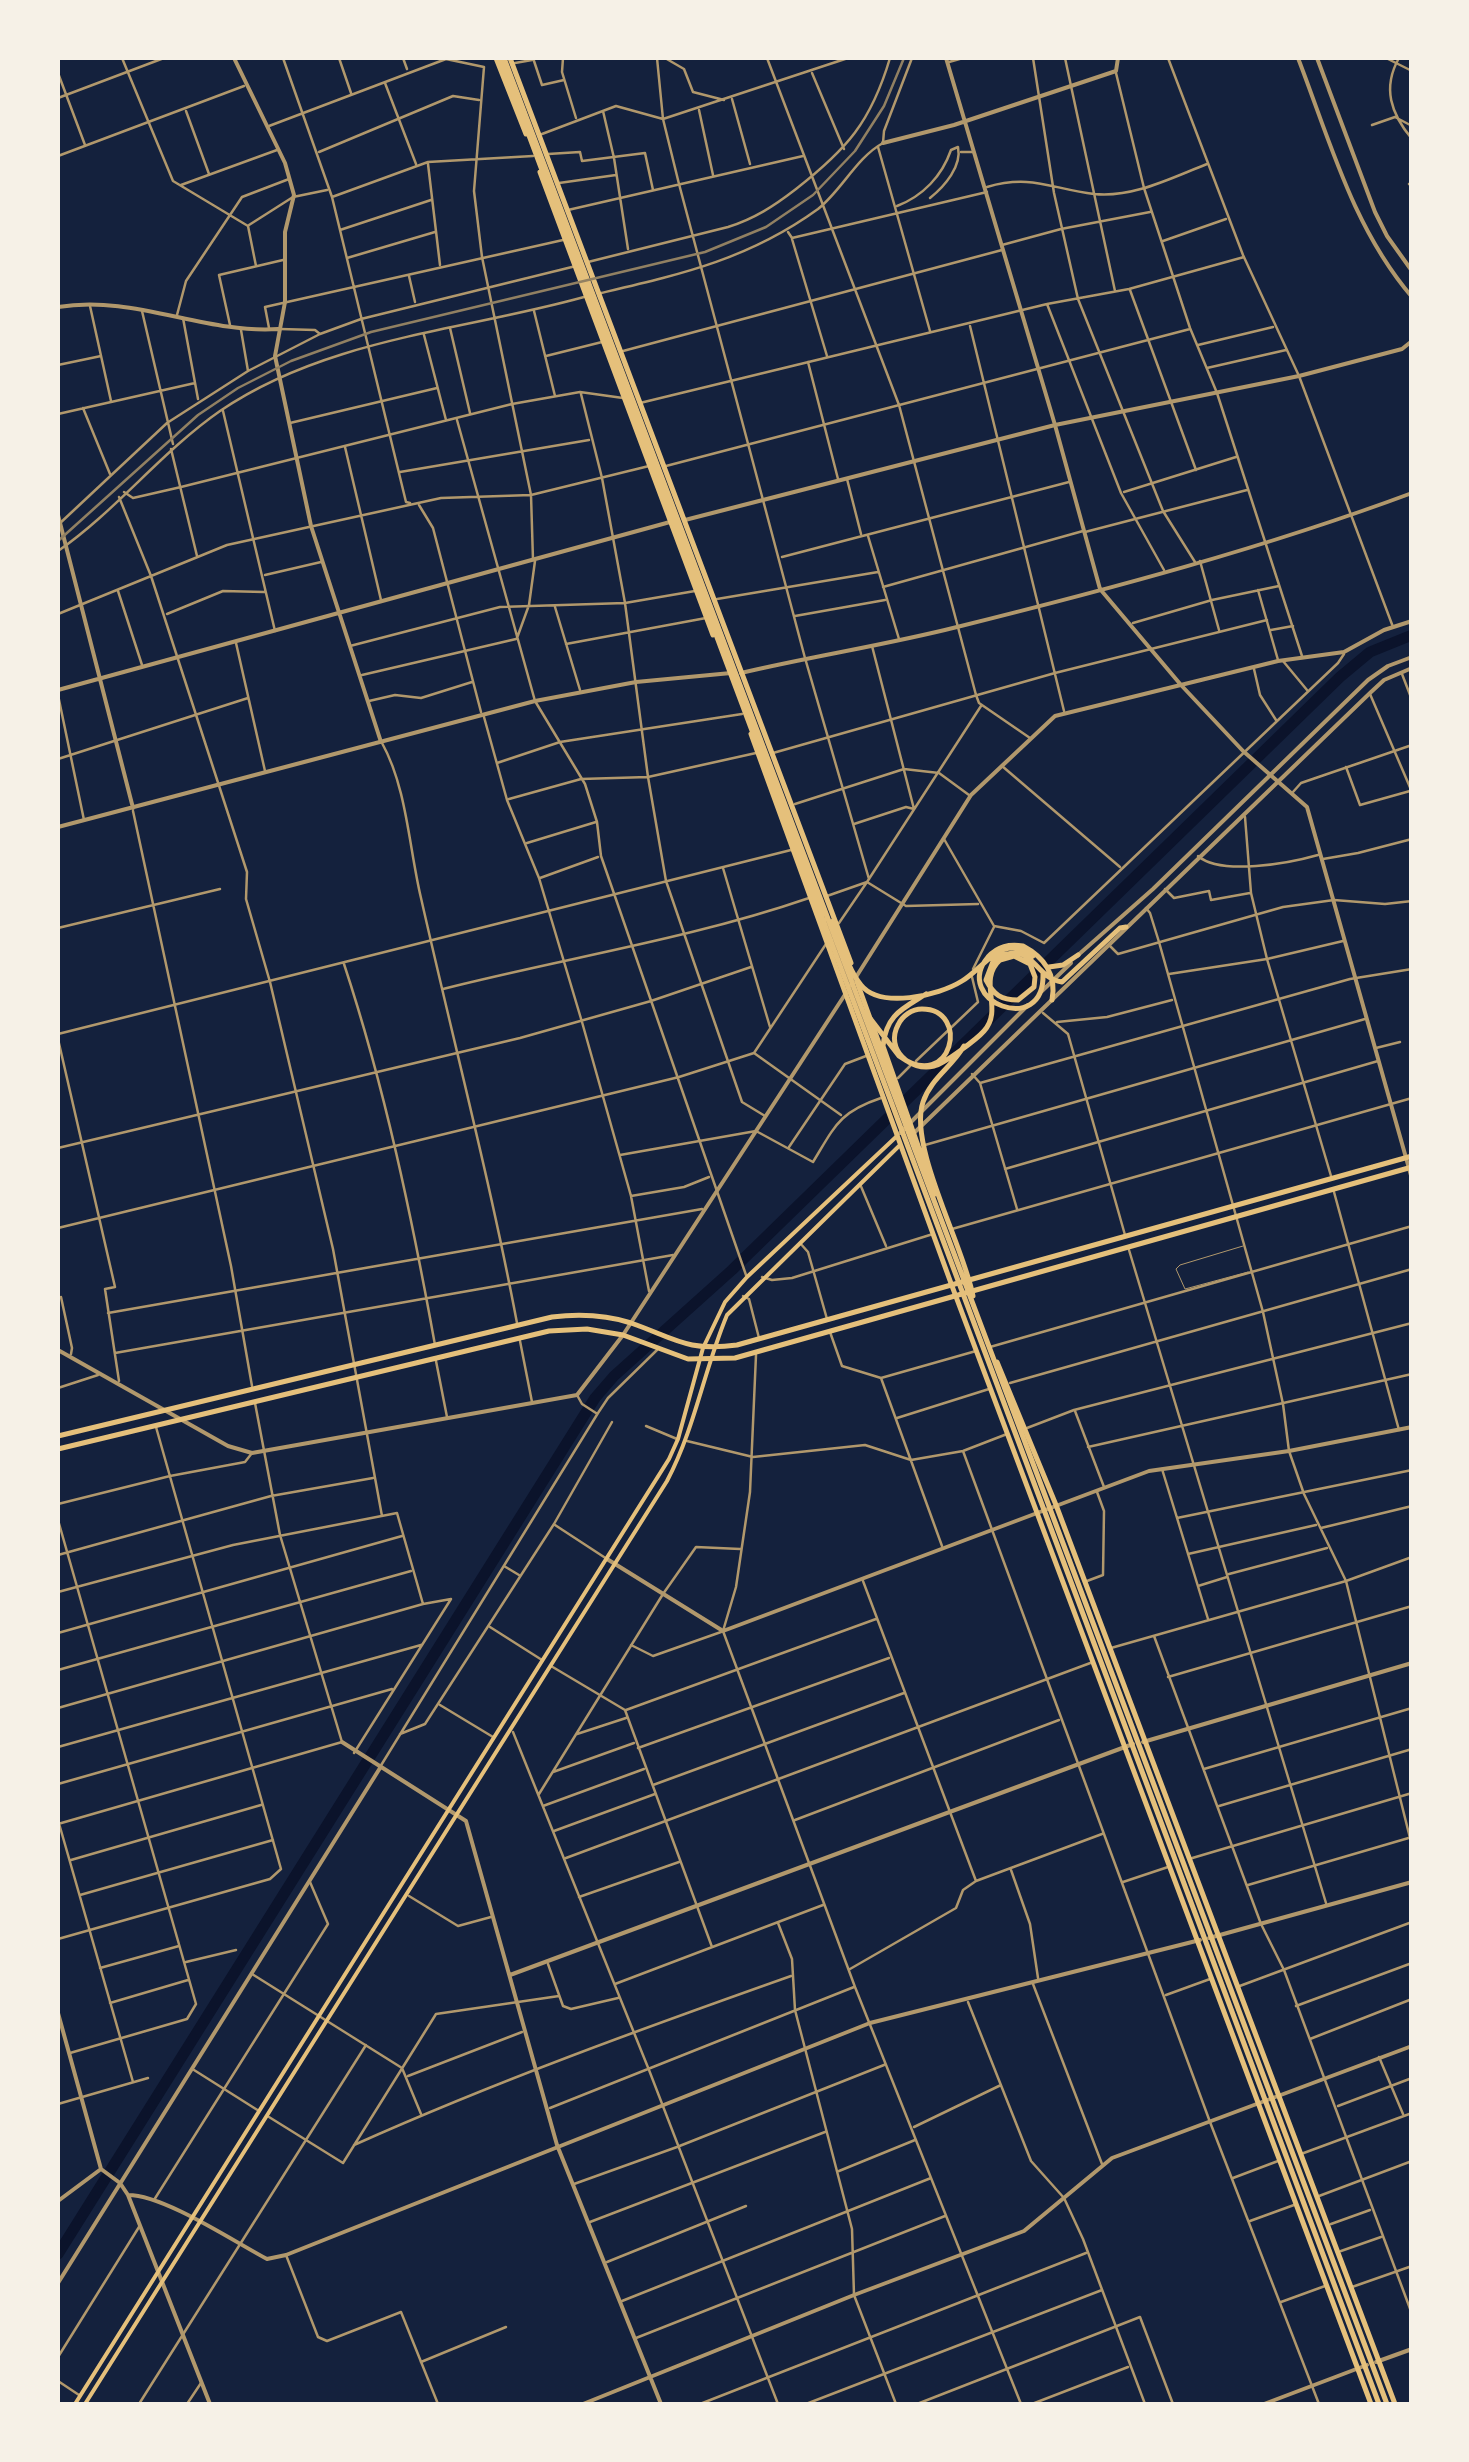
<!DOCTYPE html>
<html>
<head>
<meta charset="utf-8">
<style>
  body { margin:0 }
  #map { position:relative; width:1469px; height:2462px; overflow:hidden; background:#14213d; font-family:Commissioner,sans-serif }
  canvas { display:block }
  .frame { position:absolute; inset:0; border:60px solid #f6f1e7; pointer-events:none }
</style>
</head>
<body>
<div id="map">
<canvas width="1469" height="2462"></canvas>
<div class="frame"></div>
</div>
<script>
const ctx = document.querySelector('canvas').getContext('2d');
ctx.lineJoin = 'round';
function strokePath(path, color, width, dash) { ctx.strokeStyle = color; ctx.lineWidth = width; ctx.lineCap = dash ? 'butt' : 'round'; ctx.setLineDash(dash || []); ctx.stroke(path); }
strokePath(new Path2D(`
  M58 2254 595 1398 614 1376 732 1270 1340 677 1370 652 1412 635`), '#0b132b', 11);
strokePath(new Path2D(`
  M1243 1246 1180 1265 1176 1269 1185 1289 1248 1272`), '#b1986c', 1);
strokePath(new Path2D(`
  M1386 58 1412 71
  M1399 58C1382 88 1391 114 1412 139
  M1372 125 1395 117 1412 126
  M961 152H974
  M1409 184 1412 183
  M421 2362 506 2327`), '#b1986c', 2.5);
strokePath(new Path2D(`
  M122 58 173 181 248 226 256 266
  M283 58 332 197 406 502 410 503
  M339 58 351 93
  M403 58 407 69
  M533 58 542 85 564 80
  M563 58 562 72 576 118
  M657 58 663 119 679 184 805 658 869 879
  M665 58 684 69 693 92 724 100
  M767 58 899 405 976 695 979 703 1030 738
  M1033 58 1054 193 1078 299 1163 511 1195 562
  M1065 58 1115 291
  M1168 58 1243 255 1299 376 1393 627
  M949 62 963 58
  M515 63 532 60
  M58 73 85 145
  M812 73 844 149
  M1116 73 1144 188 1190 328 1217 393 1302 656
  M385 83 416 164
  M58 98 164 58
  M732 99 750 164
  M699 110 713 175
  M186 111 209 174
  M603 111 614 158 628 249
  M269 126 446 59 484 67 474 191 482 257 531 495 533 560
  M542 134 616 106 663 119 848 58
  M878 147 930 331
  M319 152 453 96 479 100
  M548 154 580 152 582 161 645 153 653 190
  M58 156 244 86
  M428 164 440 265
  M559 183 616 175
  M181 185 277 150
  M987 187C1031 174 1052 189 1094 194 1133 198 1171 178 1207 164
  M332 197 428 162 533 156
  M897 206C923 196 942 176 951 150L958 147C962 166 945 186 930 198
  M568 210 803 156
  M249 225 293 197 327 190
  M340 230 431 200
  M788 232 792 238 987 192
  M792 239 827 356
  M1163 241 1226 219
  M1002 245 1061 229 1150 212
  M347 258 435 232
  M588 262 728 227C754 219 774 206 796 189 847 149 871 122 890 58
  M409 276 415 302
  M1130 290 1196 470
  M601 293C682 274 749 259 818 209 842 190 856 158 883 143L884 131 912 58
  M1047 304 1121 493 1164 570
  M90 306 111 401
  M142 311 173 444
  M534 311 555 396
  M177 315 186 281 242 197 289 179
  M183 318 198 399
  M230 325 219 275 283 260
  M970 326 1064 711
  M269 328 265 307 563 240
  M450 328 470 413
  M280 329 315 330 320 334
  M241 330 248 371
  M424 335 446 420
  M1198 345 1273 327
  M623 351 1002 250
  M546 356 602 342
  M808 362 838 479
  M58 365 101 356
  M1207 368 1286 350
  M581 394 602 478 625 603 648 777 666 881 742 1102 765 1116
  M640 403 1047 304 1129 289 1244 257
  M83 408 110 474
  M223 411 275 631
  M58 414 195 383
  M457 420 535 701 585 784 597 822 601 856 746 1275
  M290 423 437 388
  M345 447 381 600
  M171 449 197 556
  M666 466 1190 329
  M400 472 589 440
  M847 479 861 534
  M124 492 133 498 181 487 512 404 580 392 623 398
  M1124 492 1236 457
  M119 497 151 576 247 872 246 899 270 982 333 1249 382 1516
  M419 505 433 528 481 712
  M58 525 167 423 248 371 320 334 361 319 576 266
  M1085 532 1247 490
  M868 536 899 639
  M58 551C116 511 161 452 220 411 327 338 462 331 584 297
  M782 557 1069 482
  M1200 561 1219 630
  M265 575 321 562
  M883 587 1083 531
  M1258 590 1278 660
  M118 591 142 665
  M717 599 878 572
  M555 607 580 690
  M58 614 227 545 441 498 531 495 649 466
  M167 614 223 591 264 592
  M795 616 885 600
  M1133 623 1212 600 1279 586
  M1271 630 1293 626
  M517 638 529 605 535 561
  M236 643 265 771
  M566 644 706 618
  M350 646 500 607 625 603 695 591
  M1283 661 1307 690
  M1254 669 1260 695 1276 720
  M1402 674 1412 700
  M362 675 516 639
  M1370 694 1412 792
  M58 695 84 820
  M369 701 395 695 421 698 472 682
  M484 717 507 800 539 878 582 1022 631 1196 649 1291
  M382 743C407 788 409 848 421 898 453 1040 490 1180 517 1323
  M773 753 1055 673 1267 620
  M58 759 248 698
  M497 763 560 742 742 714
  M1002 766 1120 867
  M1346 767 1360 805 1410 791
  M1293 792 1301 783 1412 745
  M509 799 581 779 648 777 756 753
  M795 804 904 769 939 773 969 795
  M133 811 231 1266 252 1386
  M1245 817 1251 893 1267 959 1331 1176
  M854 824 906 807 914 809 872 646
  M944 839 994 926 1021 931 1044 943 1338 663 1344 654
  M527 843 596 822
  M1198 856C1221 876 1290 863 1318 855
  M1323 859 1358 853 1412 839
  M723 868 770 1027
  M540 878 598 857
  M1165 889 1174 898 1209 891 1211 900 1250 893
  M827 896 867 882 981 706
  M1146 908 1150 913 1159 942 1263 1312 1283 1404 1289 1451 1304 1494 1346 1581 1412 1846
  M839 923 867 882 906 906 978 904
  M58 928 220 889
  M1109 945 1118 954 1283 907 1334 900 1385 904 1412 901
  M344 964C385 1088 412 1218 435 1345
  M973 969 994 927
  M1169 974 1267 959 1343 941
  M443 989C565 958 690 939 809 898
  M1043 1013 1068 1034 1125 1235
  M1057 1022 1107 1017 1172 1000
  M58 1034 791 850
  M58 1039 115 1287 105 1289 119 1381
  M1376 1048 1400 1042
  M754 1053 841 1115
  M916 1061 978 1002 972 977
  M972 1074 980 1083 1017 1209
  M898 1078 910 1066
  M980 1083 1350 979 1412 969
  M925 1145 1365 1019
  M789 1147 845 1064 866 1056
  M58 1148 520 1038 651 1001 751 967
  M620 1155 756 1131 813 1162C835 1126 839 1112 881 1098
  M1005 1169 1378 1061
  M860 1184 886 1246
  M1334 1192 1399 1430
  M631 1196 684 1187 709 1177
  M58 1228 679 1077 754 1053 826 944
  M952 1229 1412 1098
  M800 1243 808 1252 827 1319
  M1129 1250 1326 1903
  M762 1277 772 1280 792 1278 933 1234
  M743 1296 749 1299 759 1338
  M61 1297 72 1348 71 1354
  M108 1313 702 1209
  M830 1332 842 1366 881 1378 976 1351
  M520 1341 532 1402
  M990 1347 1412 1226
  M115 1353 673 1255
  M756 1355 750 1492 736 1587 723 1631 855 1987 1021 2404
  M436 1361 447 1417
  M881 1378 942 1546
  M1010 1383 1412 1269
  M58 1388 98 1375
  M577 1395 582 1404 596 1413
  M1075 1411 1104 1487
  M897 1418 989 1389
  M646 1426 677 1439
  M1027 1428 1074 1410 1412 1323
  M687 1441 753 1457 865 1445 911 1460 963 1451 1007 1434
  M1088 1447 1412 1374
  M963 1451 1210 2122 1319 2404
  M1162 1469 1208 1619
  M58 1504 170 1476 245 1462 252 1453
  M1177 1518 1412 1470
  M58 1520 196 2004 187 2019 70 2053
  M555 1525 607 1559
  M1321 1528 1412 1506
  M1188 1554 1316 1525
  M58 1555 271 1496 373 1478
  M504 1566 519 1575
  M1229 1574 1327 1548
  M863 1581 976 1881
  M1087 1581 1103 1575 1104 1511 1097 1492
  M1198 1586 1227 1577
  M58 1592 233 1545 397 1513 423 1604
  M490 1627 542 1660
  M58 1633 402 1536
  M1154 1636 1261 1924 1284 1970 1412 2314
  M631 1645 653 1656 721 1632
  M1111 1648 1346 1581 1412 1557
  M551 1666 625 1710 712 1947
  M58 1670 411 1571
  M1168 1677 1412 1606
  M440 1705 493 1737
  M58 1708 423 1604 451 1599 354 1753
  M626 1710 876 1619
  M513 1732 649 2070 778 2404
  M400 1734 425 1724 554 1524 612 1422
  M577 1734 626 1718
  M58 1747 421 1645
  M638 1748 889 1658
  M380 1767 598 1413 608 1398 657 1350
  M1204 1769 1412 1708
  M553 1772 634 1743
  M58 1784 392 1689
  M653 1785 904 1693
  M539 1794 663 1594 696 1547 740 1549
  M543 1806 644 1769
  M1219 1806 1412 1749
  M58 1820 133 2082
  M795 1820 1059 1720
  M58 1824 342 1742 280 1535 255 1403
  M554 1831 655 1794
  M566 1858 1093 1662
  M1189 1859 1412 1793
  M71 1860 261 1805
  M1011 1870 1030 1924 1038 1978
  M1123 1882 1168 1867
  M1248 1885 1412 1837
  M80 1895 273 1840
  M409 1896 458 1926 491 1917
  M579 1897 679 1862
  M778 1923 792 1959 795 2010 852 2229 854 2295 896 2404
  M58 1939 270 1879 281 1869 156 1427
  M186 1962 236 1950
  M548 1964 563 2006 571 2009 618 1998
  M100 1968 179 1946
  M850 1969 956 1908 963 1890 976 1881 1102 1834
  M252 1974 402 2068 421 2114
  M615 1984 823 1905
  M1033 1984 1102 2164
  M1237 1987 1412 1922
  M1166 1995 1210 1979
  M968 2002 1031 2161 1064 2198 1083 2239 1145 2404
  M110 2003 188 1980
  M1296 2006 1412 1963
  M1310 2039 1412 1999
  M1379 2057 1403 2114
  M194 2070 259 2111
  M408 2076 522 2032
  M58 2104 148 2078
  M1338 2106 1412 2078
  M550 2108 854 1987
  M269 2117 343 2163 436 2014 559 1996
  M914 2127 1001 2085
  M354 2145C497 2081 644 2028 791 1976
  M1301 2154 1412 2113
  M839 2171 915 2140
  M1233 2178 1278 2161
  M574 2184 677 2147 884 2065
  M1319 2196 1412 2161
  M154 2200 328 1924 310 1882
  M1250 2221 1294 2205
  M590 2222 825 2132
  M1331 2224 1370 2210
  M1341 2251 1381 2237
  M286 2255 318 2337 327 2341 401 2312 438 2404
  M607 2262 746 2206
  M1352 2287 1412 2266
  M622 2301 931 2178
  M1281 2302 1325 2286
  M636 2338 945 2216
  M58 2357 139 2227
  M58 2381 79 2395
  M139 2404 366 2045
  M187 2404 201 2383
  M700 2404 1086 2253
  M806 2404 1102 2290
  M917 2404 1140 2317 1173 2404
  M1032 2404 1128 2367`), '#b1986c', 2.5);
strokePath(new Path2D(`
  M234 58 285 163 294 195 285 232V302L275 356 311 526 381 742
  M946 58 1055 425 1100 589 1181 685 1243 751 1307 807 1412 1179
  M1298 58C1330 141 1353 228 1412 297
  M1317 58 1375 212 1387 236 1412 271
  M883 143 954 125 1116 71 1118 58
  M58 307C133 294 204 334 278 329
  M58 515 133 808
  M685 520 1055 425 1299 376 1402 349 1412 341
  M741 673C813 656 886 645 957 627 1110 589 1264 548 1412 493
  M58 690 670 522
  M58 827 535 701 636 682 731 673
  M1077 956 1153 889 1368 680 1388 666 1412 657
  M851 985 971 795 1055 716 1278 661 1344 652 1384 630 1412 621
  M1042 991 1071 963
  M915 1132 1370 693 1384 680 1412 668
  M900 1133 1028 1005
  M58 1350 228 1446 252 1453 577 1395 623 1335 846 993
  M607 1559 723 1631 1149 1471 1289 1451 1412 1427
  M342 1742 466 1821 557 2145 661 2404
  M1143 1742 1412 1663
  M1209 1938 1412 1882
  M510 1975 1133 1744
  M58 2013 101 2169 120 2183 128 2195 210 2404
  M128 2195C164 2195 233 2241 267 2259L286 2255 870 2023 1200 1940
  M58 2201 101 2169
  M58 2283 380 1768
  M1376 2362 1412 2349
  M583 2404 854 2295 1024 2231 1112 2158 1412 2046
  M1264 2404 1367 2365`), '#b1986c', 4);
strokePath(new Path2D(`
  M75 2404 669 1459 678 1439 703 1348 725 1302 747 1277 897 1136
  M85 2404 667 1481C695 1428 704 1370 727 1315L899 1146`), '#e5c07b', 4);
strokePath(new Path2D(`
  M58 1436 552 1317C577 1314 606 1315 631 1323 674 1338 687 1352 737 1345L1412 1156
  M58 1449 549 1331 587 1329 623 1335 688 1359 735 1358 1412 1167`), '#e5c07b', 5);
strokePath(new Path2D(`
  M496 58 526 134
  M510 58 851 963
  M540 172 713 635
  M751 734 952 1286 1371 2404
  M857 982 906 1118
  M997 1362 1056 1505 1395 2404`), '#e5c07b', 5);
strokePath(new Path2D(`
  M500 58 1379 2404
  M504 58 1387 2404
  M833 921C841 941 847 968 861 985 880 1009 938 996 962 981 985 967 1003 932 1033 956
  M1049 967 1063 965 1078 955
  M1043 974C1045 1038 951 1001 988 957 998 946 1009 944 1023 946 1044 957 1057 975 1052 1000
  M926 994C902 1009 886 1015 883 1046L935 1194
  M866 1013 899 1056C952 1094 971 1009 922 1009 912 1009 902 1016 898 1025 885 1049 910 1072 934 1066 944 1064 977 1039 984 1031 1004 1009 977 981 1000 960L1014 956 1030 964 1035 977 1034 987 1018 1000C1001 1000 994 995 986 980L994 959C1035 938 1031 977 1062 982L1120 928 1126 927
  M964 1046C952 1067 931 1078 923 1102 908 1146 964 1247 973 1296`), '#e5c07b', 5);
strokePath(new Path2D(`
  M58 541 198 415 238 388 291 361 371 332 705 252 766 227 813 195 855 151 884 106 904 58`), '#918062', 2.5);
</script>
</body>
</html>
